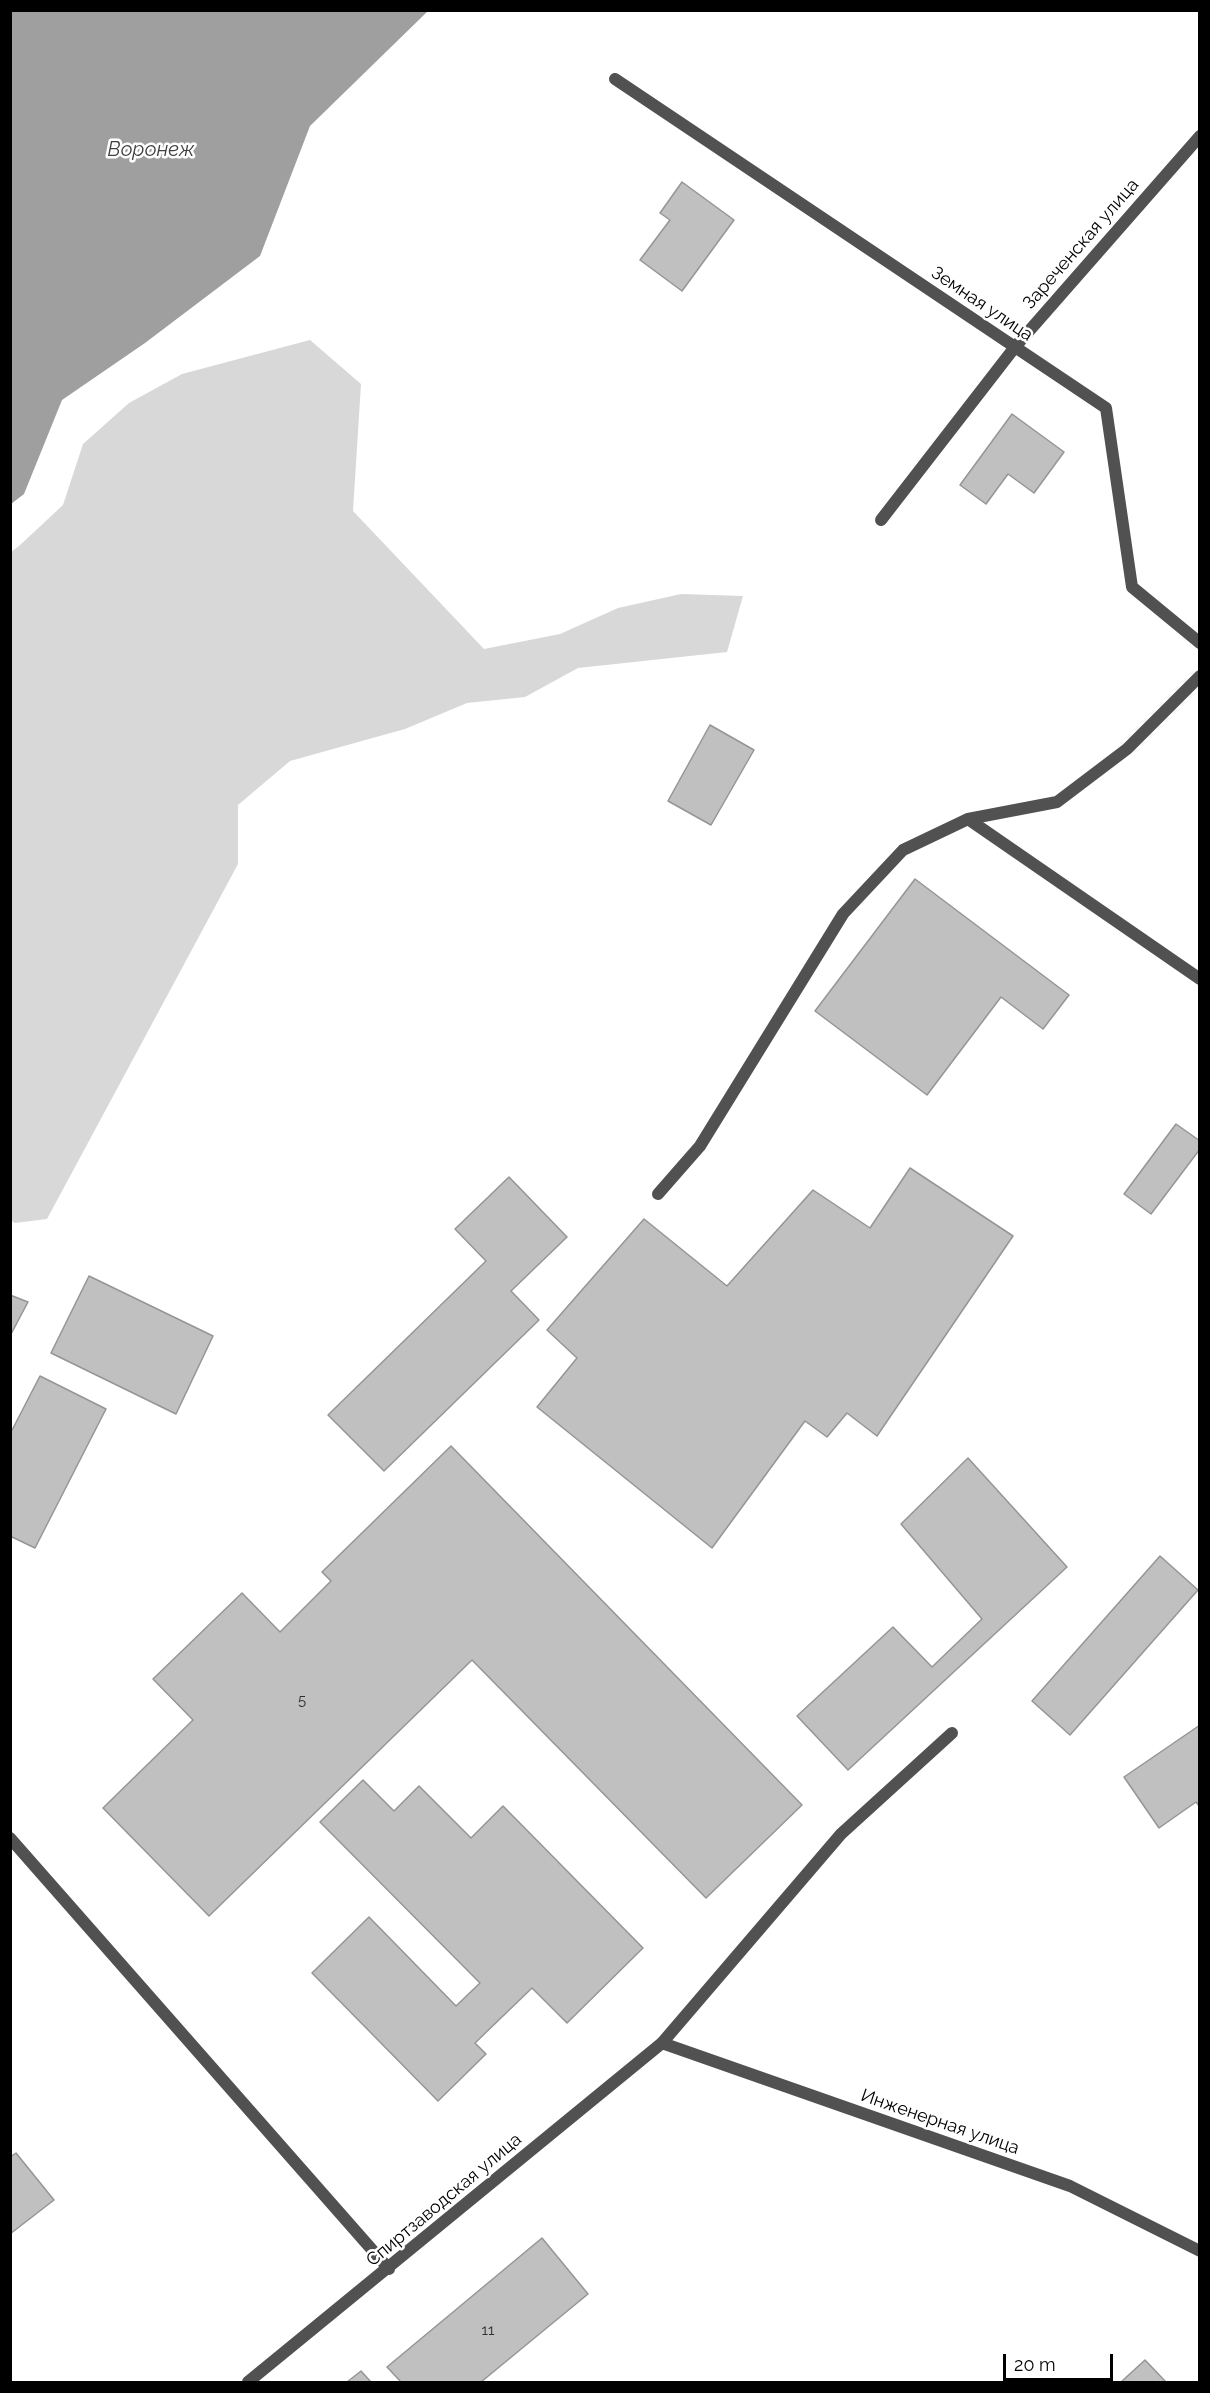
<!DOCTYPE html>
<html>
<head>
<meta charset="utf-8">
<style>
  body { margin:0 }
  #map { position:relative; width:1210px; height:2393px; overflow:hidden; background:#fff; font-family:Raleway,sans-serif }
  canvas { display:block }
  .frame { position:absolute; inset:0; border:12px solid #000; pointer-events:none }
  .scale { position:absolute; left:1003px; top:2354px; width:110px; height:27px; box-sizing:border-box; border:3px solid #000; border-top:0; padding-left:8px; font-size:18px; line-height:21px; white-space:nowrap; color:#000; -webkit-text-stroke:4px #fff; paint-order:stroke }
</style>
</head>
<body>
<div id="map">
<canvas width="1210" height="2393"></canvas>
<div class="frame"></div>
<div class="scale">20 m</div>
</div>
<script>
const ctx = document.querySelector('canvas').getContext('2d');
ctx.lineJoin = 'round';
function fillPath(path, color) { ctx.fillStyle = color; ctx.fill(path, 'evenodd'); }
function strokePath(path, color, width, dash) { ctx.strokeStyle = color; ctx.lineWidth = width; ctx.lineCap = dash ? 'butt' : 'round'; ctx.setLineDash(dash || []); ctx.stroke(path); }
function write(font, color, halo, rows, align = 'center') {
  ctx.font = font + ' Raleway,sans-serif'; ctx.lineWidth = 5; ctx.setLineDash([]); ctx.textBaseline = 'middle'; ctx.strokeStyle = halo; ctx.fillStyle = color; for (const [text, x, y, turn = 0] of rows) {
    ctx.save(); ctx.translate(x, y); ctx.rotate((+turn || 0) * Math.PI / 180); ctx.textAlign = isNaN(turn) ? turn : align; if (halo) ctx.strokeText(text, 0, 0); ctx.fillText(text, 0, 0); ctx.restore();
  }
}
fillPath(new Path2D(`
  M310 340 361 384 353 511 484 649 560 634 618 608 681 594 743 596 727 652 578 668 525 697 467 703 405 729 290 761 238 805V864L47 1219 15 1223 10 1220 11 552 19 546 63 505 83 444 129 403 182 374Z`), '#d8d8d8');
fillPath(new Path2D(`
  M11 10 428 11 310 126 260 256 145 343 62 400 24 494 11 504Z`), '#9f9f9f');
const building = new Path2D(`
  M682 182 734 220 682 291 640 260 670 220 660 213Z
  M1012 414 1064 452 1034 493 1008 474 986 504 960 485Z
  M710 725 754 750 711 825 668 801Z
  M915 879 1069 995 1043 1029 1001 997 927 1095 815 1011Z
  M1176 1124 1200 1141V1149L1151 1214 1124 1194Z
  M910 1168 1013 1236 877 1436 847 1413 827 1437 805 1421 712 1548 537 1407 577 1358 547 1330 644 1219 727 1286 813 1190 870 1228Z
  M509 1177 567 1237 511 1291 539 1320 384 1471 328 1415 486 1261 455 1229Z
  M89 1276 213 1336 176 1414 51 1353Z
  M10 1295 28 1302 10 1336Z
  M40 1376 106 1409 35 1548 10 1536V1434Z
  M451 1446 802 1805 706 1898 472 1660 209 1916 103 1808 193 1720 153 1679 242 1593 280 1632 331 1581 322 1572Z
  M968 1458 1067 1567 848 1770 797 1716 893 1627 932 1667 982 1619 901 1524Z
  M1160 1556 1198 1590 1070 1735 1032 1701Z
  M1200 1725V1807L1196 1802 1159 1828 1124 1777Z
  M363 1780 394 1811 419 1786 471 1838 503 1806 643 1948 567 2023 532 1988 475 2043 486 2054 438 2101 312 1973 369 1917 456 2006 480 1983 320 1822Z
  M16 2153 54 2200 10 2234V2157Z
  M542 2238 588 2294 481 2382H401L387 2367Z
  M1145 2360 1166 2382H1121Z
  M361 2371 371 2382H347Z`);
fillPath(building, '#c0c0c0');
strokePath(building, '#959595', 1.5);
strokePath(new Path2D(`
  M1200 676 1127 749 1057 802 968 819 1200 979
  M658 1194 700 1146 843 914 903 850 968 819
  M10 1838 389 2269
  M662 2043 841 1834 952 1733`), '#515151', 12);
strokePath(new Path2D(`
  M615 79 1106 408 1132 587 1200 643
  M881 520 1015 347 1200 136
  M248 2382 662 2043 1070 2186 1200 2251`), '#515151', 12);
write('15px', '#303030', null, [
  ["5",302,1700],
  ["11",488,2330]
]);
write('18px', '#000', '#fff', [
  ["Зареченская улица",1081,244,-49],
  ["Земная улица",982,304,34],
  ["Инженерная улица",940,2122,19],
  ["Спиртзаводская улица",444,2200,-40]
]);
write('italic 20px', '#404040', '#fff', [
  ["Воронеж",151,150]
]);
</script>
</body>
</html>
